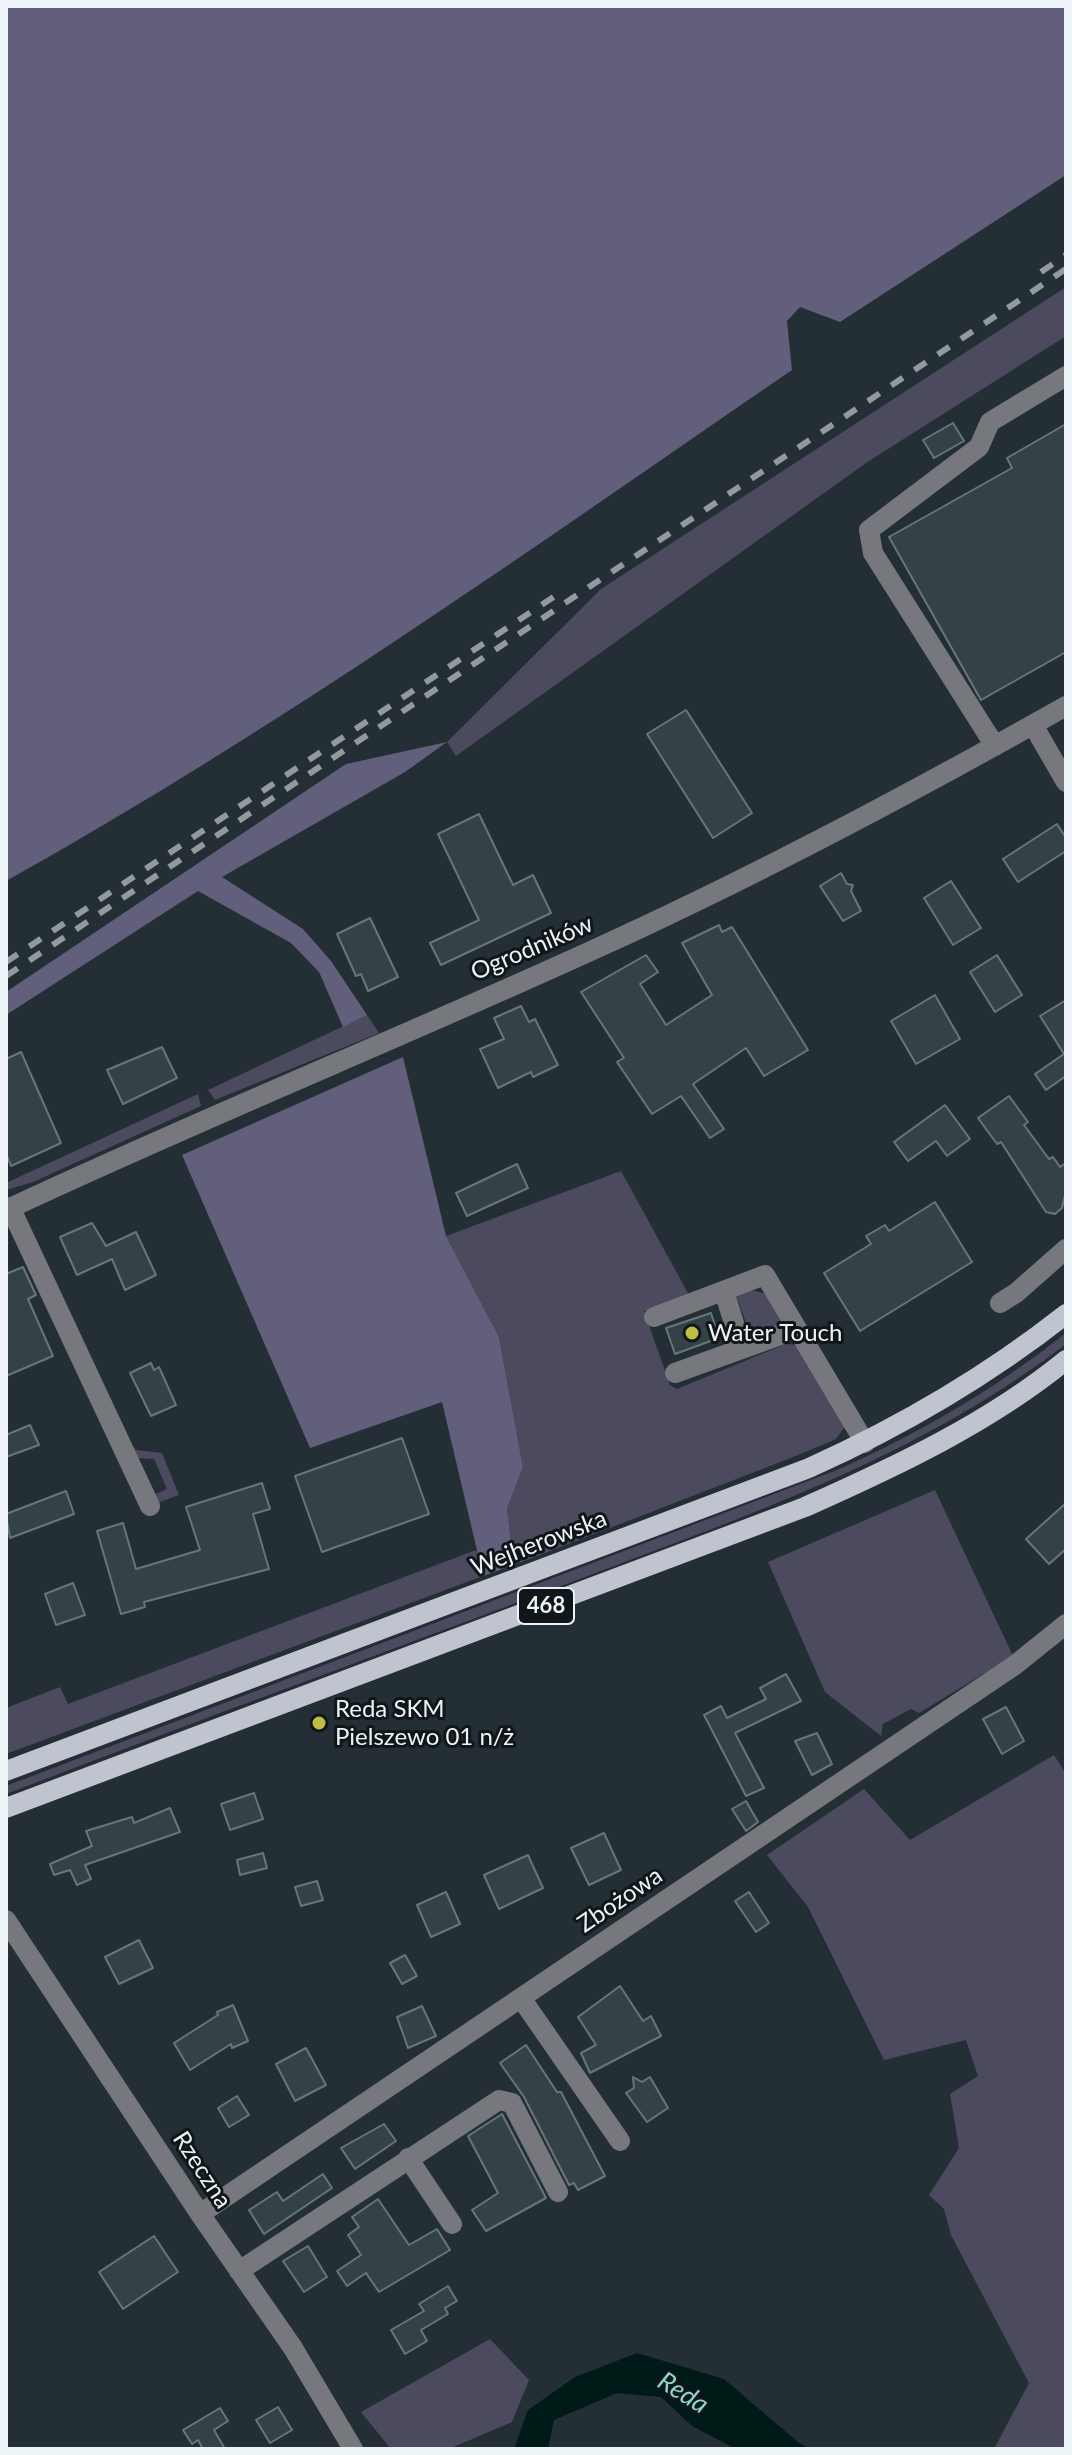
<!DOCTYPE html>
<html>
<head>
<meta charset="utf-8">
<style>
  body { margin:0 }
  #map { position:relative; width:1072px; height:2455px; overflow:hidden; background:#242e35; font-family:Lato,sans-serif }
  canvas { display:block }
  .frame { position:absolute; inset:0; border:8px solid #edf4f8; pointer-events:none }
</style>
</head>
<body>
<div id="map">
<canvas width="1072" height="2455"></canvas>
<div class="frame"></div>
</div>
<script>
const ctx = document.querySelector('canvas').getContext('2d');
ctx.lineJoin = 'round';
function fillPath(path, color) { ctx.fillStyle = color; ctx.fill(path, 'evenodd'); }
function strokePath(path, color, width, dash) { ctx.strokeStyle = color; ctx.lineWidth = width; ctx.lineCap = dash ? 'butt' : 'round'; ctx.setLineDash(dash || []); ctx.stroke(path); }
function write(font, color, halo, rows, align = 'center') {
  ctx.font = font + ' Lato,sans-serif'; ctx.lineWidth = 6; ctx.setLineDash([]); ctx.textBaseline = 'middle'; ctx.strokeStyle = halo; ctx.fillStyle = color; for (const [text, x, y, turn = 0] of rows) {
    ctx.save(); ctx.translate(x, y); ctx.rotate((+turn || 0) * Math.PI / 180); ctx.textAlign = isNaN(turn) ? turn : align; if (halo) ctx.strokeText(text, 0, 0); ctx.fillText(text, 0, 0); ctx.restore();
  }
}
fillPath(new Path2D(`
  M1066 287V336L866 463 456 756 447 742 601 589Z
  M367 1015 379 1033 215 1100 208 1090Z
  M198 1094 201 1106 33 1182 6 1190V1183Z
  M621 1171 689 1295 644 1311 670 1385 677 1389 786 1344 797 1345 846 1425 836 1439 796 1456 514 1565 507 1509 523 1467 499 1337 446 1236Z
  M751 1290 767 1294 783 1321 779 1329 759 1337 750 1334 736 1295Z
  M1066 1333V1344L1058 1350C916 1457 749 1515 585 1577 392 1650 198 1720 6 1794V1786L837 1470C920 1433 995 1389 1066 1333Z
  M124 1436 136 1450 162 1453 179 1495 157 1503 154 1495 167 1489 154 1459 134 1458Z
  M935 1490 1013 1656 919 1713 911 1709 883 1724 881 1736 825 1692 768 1562Z
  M476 1550 483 1576 6 1754V1708L60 1687 68 1704Z
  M1054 1755 1066 1774V2449H994L1029 2383 951 2235 944 2209 929 2195 959 2148 950 2094 978 2076 966 2040 884 2060 808 1907 767 1855 864 1789 910 1840Z
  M490 2339 529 2380 512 2422 449 2449H391L361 2412Z`), '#4c4a5f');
fillPath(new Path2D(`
  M6 6H1066V175L840 322 800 307 787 321 792 370C535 546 279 729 6 881Z
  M447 742 405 772 222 877 303 929 331 961 367 1015 343 1027 319 972 291 943 198 891 6 1015V992L346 764Z
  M403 1057 446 1236 499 1337 523 1467 507 1509 514 1565 483 1576 442 1402 310 1448 182 1155Z`), '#625f7c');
fillPath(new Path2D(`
  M637 2353 724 2379 799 2443 811 2449H736L692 2426 661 2397 617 2393 554 2420 548 2449H514L528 2410 575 2377Z`), '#001a17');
const building = new Path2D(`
  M953 423 964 441 934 458 923 440Z
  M1066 424V652L981 700 889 537 1012 468 1007 458Z
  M686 710 752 813 713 838 647 734Z
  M479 814 513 885 533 875 551 913 441 965 430 943 479 920 438 834Z
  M1057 824 1066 838V851L1018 882 1003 859Z
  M841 873 847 884 853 885 851 891 861 911 843 921 820 886Z
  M951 881 981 928 953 945 924 898Z
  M370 918 398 977 368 991 361 974 356 976 337 934Z
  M719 925 722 932 732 927 808 1050 764 1076 746 1048 693 1084 724 1129 710 1138 681 1096 652 1114 617 1062 624 1058 581 992 646 955 658 972 640 984 666 1025 712 995 682 943Z
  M997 955 1022 995 995 1012 970 972Z
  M935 995 960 1039 916 1064 891 1021Z
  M1066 1000V1076L1046 1090 1035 1074 1064 1054 1040 1016Z
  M521 1006 529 1022 535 1019 558 1065 533 1077 531 1072 498 1088 480 1049 504 1039 494 1018Z
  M162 1047 177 1078 123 1104 107 1070Z
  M21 1052 61 1143 11 1166 6 1153V1059Z
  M1009 1096 1028 1122 1024 1125 1049 1159 1053 1157 1060 1167 1066 1163V1191L1062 1208 1055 1214 1046 1212 1001 1142 997 1144 978 1118Z
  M945 1105 970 1139 947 1156 936 1141 908 1161 894 1142Z
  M517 1164 528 1188 467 1216 456 1193Z
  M935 1202 972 1262 860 1331 824 1273 871 1244 866 1236 885 1225 889 1231Z
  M92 1223 106 1246 136 1232 156 1275 125 1290 112 1259 77 1275 60 1237Z
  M23 1267 36 1295 28 1299 53 1356 6 1376V1274Z
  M711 1313 719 1338 675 1354 666 1328Z
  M151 1363 154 1370 159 1367 176 1405 151 1416 130 1373Z
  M30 1425 39 1445 6 1457V1435Z
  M402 1438 429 1514 322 1552 295 1476Z
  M262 1483 270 1509 253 1514 269 1569 144 1602 145 1607 121 1614 97 1531 123 1523 136 1569 200 1550 186 1507Z
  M66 1491 74 1514 10 1538 6 1514Z
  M1066 1503V1549L1049 1564 1026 1539Z
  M73 1583 85 1615 56 1625 45 1594Z
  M786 1674 801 1701 735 1733 764 1788 746 1796 704 1715 721 1706 727 1718 766 1699 760 1688Z
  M1006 1707 1024 1741 1002 1754 983 1719Z
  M817 1733 832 1764 812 1775 795 1741Z
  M254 1793 263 1819 230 1830 221 1804Z
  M746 1801 758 1822 746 1831 732 1809Z
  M170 1808 180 1832 85 1865 91 1879 77 1885 70 1870 54 1875 50 1864 92 1846 86 1831 132 1817 134 1823Z
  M604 1833 621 1870 589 1885 571 1848Z
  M263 1853 267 1868 240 1875 237 1860Z
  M528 1855 543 1888 499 1909 484 1875Z
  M317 1881 323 1900 301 1906 295 1887Z
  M446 1892 460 1924 431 1937 417 1905Z
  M749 1892 769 1923 756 1932 735 1901Z
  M139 1940 153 1968 119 1984 105 1957Z
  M405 1955 417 1976 402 1984 390 1963Z
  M620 1986 643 2021 651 2016 661 2036 590 2073 581 2053 596 2045 578 2017Z
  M233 2005 248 2041 232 2048 231 2044 190 2070 174 2043 218 2015 217 2012Z
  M422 2006 436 2036 408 2048 397 2017Z
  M526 2045 557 2092H561L605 2176 578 2190 574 2183 569 2185 524 2097 500 2063Z
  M306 2048 326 2085 295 2101 276 2064Z
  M633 2077 642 2082 650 2077 668 2108 647 2122 626 2093 634 2088Z
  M237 2096 249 2115 229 2127 218 2108Z
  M502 2114 546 2198 486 2231 472 2210 498 2193 468 2136Z
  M384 2124 396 2141 355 2169 341 2148Z
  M323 2174 332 2188 264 2234 249 2210 277 2192 283 2201Z
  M378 2199 409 2245 437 2229 450 2250 379 2292 366 2273 347 2286 337 2271 361 2255 348 2235 359 2227 352 2217Z
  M154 2236 178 2272 123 2309 99 2272Z
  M308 2246 327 2277 304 2292 283 2261Z
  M448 2286 457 2301 445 2308 448 2314 421 2330 427 2341 405 2354 391 2330 424 2311 419 2304Z
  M278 2407 292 2430 270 2443 256 2420Z
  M220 2408 228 2421 214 2430 225 2449H203L198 2440 192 2444 183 2430Z`);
fillPath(building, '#354245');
strokePath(building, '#667679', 2);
strokePath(new Path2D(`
  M1033 725 1066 782
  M995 746 873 553 869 530 979 447 990 422 1066 376
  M10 1207 150 1506
  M6 1210C200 1119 398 1039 593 950 754 877 912 793 1066 706
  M724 1291 742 1349
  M1000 1303 1016 1293 1066 1249
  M654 1317 765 1275 865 1443
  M675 1373 797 1329
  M6 1920 200 2214 293 2348 353 2449
  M521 1998 620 2141
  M408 2158 452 2224
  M200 2214 1015 1665 1066 1624
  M239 2271 499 2100 512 2103 558 2192`), '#76787d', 20);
strokePath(new Path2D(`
  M6 1771 809 1468C902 1426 986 1377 1066 1314
  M6 1808 805 1507C895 1467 989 1423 1066 1360`), '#bfc4cf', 20);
strokePath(new Path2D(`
  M1041 272 1066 255
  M6 962 555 596
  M6 976 1066 269`), '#929aa0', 6, [14, 14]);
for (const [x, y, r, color] of [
  [692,1333,8,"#bebf42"],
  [319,1723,8,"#bebf42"]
]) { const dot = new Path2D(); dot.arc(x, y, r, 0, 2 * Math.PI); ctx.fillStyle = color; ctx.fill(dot); strokePath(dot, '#111619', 3); }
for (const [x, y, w] of [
  [546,1606,56]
]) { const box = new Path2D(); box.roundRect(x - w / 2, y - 18, w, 36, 6); ctx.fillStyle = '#111619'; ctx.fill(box); strokePath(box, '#edf4f8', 2); }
write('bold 22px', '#edf4f8', null, [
  ["468",546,1606]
]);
write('24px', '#edf4f8', '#111619', [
  ["Ogrodników",532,948,-23],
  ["Wejherowska",539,1543,-21],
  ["Zbożowa",620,1900,-34],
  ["Rzeczna",202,2170,57]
]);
write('24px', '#edf4f8', '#111619', [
  ["Water Touch",708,1333],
  ["Reda SKM",335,1709],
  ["Pielszewo 01 n/ż",335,1737]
], 'left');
write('italic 26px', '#8ad5cc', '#111619', [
  ["Reda",683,2393,32]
]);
</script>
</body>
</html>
